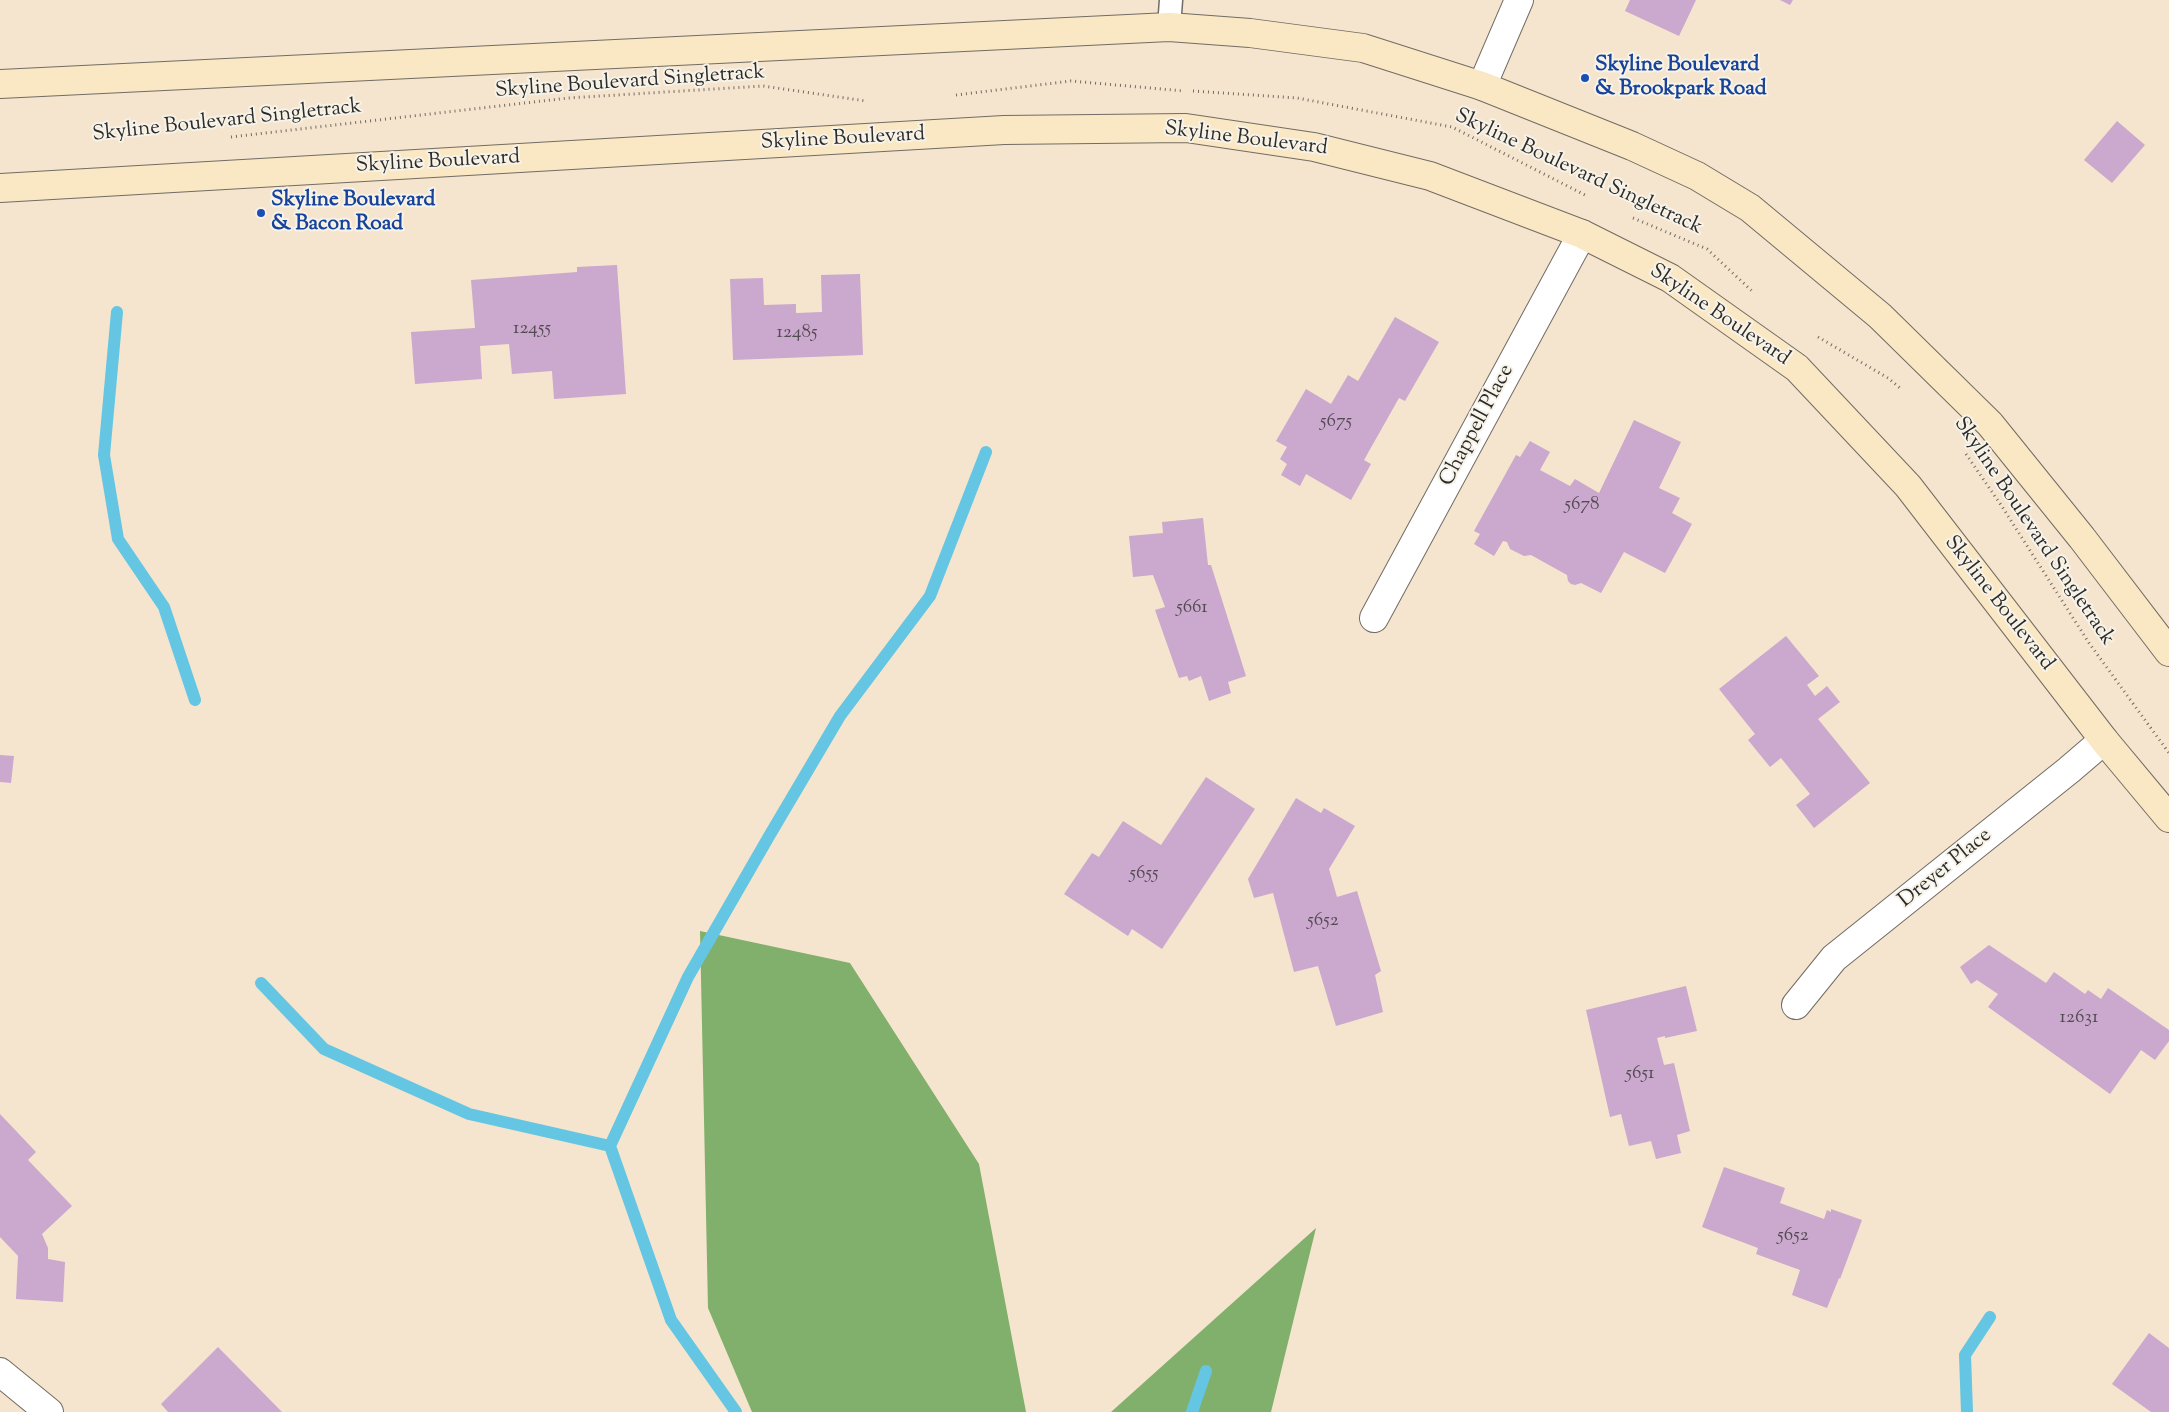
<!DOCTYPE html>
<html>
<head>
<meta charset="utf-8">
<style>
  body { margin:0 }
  canvas { display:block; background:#f5e4ce }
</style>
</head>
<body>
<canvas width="2169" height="1412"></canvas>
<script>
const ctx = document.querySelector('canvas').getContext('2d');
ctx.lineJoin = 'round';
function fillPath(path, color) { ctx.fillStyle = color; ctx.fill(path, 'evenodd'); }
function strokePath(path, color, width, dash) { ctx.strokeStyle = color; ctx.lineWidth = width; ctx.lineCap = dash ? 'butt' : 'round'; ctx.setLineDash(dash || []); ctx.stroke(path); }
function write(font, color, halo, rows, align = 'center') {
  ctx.font = font + ' "Sorts Mill Goudy",serif'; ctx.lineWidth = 4; ctx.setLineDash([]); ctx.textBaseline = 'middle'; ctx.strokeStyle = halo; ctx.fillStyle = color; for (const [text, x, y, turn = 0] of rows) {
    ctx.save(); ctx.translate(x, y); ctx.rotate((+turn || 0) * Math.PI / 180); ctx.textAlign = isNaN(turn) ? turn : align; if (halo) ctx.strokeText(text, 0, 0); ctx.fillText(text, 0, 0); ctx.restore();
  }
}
fillPath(new Path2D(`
  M700 931 850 963 979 1164 1026 1412H752L708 1308Z
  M1316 1228 1271 1412H1111Z`), '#80b06b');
strokePath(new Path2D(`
  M117 312 104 455 118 539 164 607 195 700
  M261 983 324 1049 469 1114 610 1146 671 1320 736 1412
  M610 1146 688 977 768 838 840 716 930 596 986 452
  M1192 1412 1206 1371
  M1967 1412 1965 1355 1990 1317`), '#64c6e2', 12);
fillPath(new Path2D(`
  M1630 0H1696L1679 36 1625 11Z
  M1780 0H1793L1790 5Z
  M2117 121 2145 145 2112 183 2084 160Z
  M617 265 626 394 554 399 552 371 512 374 509 344 480 346 482 379 415 384 411 332 475 328 471 280 577 272V267Z
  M860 274 863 355 733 360 730 279 763 278 764 305 796 304V313L822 312 821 275Z
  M1395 317 1439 342 1405 401 1399 398 1364 460 1371 464 1351 500 1306 474 1300 486 1281 475 1287 464 1280 459 1287 447 1276 441 1306 389 1331 404 1348 375 1358 381Z
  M1634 420 1681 442 1659 488 1680 498 1672 513 1692 524 1665 573 1624 552 1601 593 1581 583 1575 585 1571 584 1568 581 1567 575 1531 555 1524 556 1510 549 1507 542 1503 541 1494 556 1474 544 1480 534 1474 531 1516 455 1520 457 1530 441 1550 452 1540 470 1570 486 1575 479 1599 493Z
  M1203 518 1208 565H1211L1246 676 1228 682 1231 693 1209 701 1201 676 1189 681 1187 676 1179 678 1155 610 1165 607 1153 575 1133 577 1129 536 1163 533 1162 522Z
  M1786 636 1819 676 1807 685 1815 696 1827 686 1840 702 1818 719 1870 783 1814 828 1796 805 1810 794 1781 758 1770 767 1748 740 1755 734 1719 689Z
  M0 755 14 756 11 783 0 782Z
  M1206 777 1255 809 1162 949 1132 929 1128 936 1064 894 1092 853 1099 857 1123 821 1161 845Z
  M1296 798 1321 813 1324 808 1355 826 1329 869 1337 897 1357 891 1381 971 1375 975 1383 1012 1336 1026 1318 966 1294 972 1273 893 1254 898 1248 879Z
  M1989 945 2046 983 2054 972 2085 994 2088 990 2101 999 2108 988 2169 1030V1041L2155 1060 2141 1050 2110 1094 1988 1007 1998 994 1977 980 1971 984 1960 967Z
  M1686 986 1697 1031 1665 1038V1036L1657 1038 1664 1065 1674 1063 1690 1131 1677 1135 1681 1153 1656 1159 1651 1141 1629 1146 1621 1114 1610 1117 1586 1010Z
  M0 1114 36 1152 28 1160 72 1206 42 1234 48 1248V1259L65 1262 63 1302 16 1299 18 1256 0 1237Z
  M1724 1167 1785 1188 1780 1203 1824 1219 1827 1210 1831 1212V1209L1862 1220 1840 1279 1839 1278 1827 1308 1792 1295 1800 1270 1756 1254 1758 1248 1702 1227Z
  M2149 1333 2169 1348V1412H2151L2112 1384Z
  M218 1347 282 1412H168L161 1404Z`), '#cba8cd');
const service = new Path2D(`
  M1169 27 1171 0`);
const minor = new Path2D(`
  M1482 86 1519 0
  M1374 618 1582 234
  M1796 1005 1834 958 2069 770 2104 740
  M0 1372 49 1412`);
const secondary = new Path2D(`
  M0 84 1169 27 1250 33 1363 48 1482 86 1632 146 1697 176 1750 208 1880 316 1990 424 2082 538 2169 652
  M0 188 1004 130 1186 128 1314 147 1430 176 1582 234 1670 278 1797 368 1908 486 2104 740 2169 818`);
strokePath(service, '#726c64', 25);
strokePath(minor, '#726c64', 30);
strokePath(secondary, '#726c64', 30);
strokePath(new Path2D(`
  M1193 91 1297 98 1452 127 1587 196
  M956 95 1071 81 1184 91
  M231 137 568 98 763 86 866 101
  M1633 218 1707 249 1752 291
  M1818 337 1888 378 1900 388
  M1966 454 2001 505 2089 643 2169 753`), '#726c64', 3, [1, 4]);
strokePath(service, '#fff', 22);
strokePath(minor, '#fff', 28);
strokePath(secondary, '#fae7c3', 28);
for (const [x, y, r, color] of [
  [1585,78,5,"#1a4fb4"],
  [261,213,5,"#1a4fb4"]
]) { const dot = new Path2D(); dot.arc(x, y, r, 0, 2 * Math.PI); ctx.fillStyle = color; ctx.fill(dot); strokePath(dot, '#f7f3e8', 2); }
write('19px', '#534a54', null, [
  ["12455",532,330],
  ["12485",797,334],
  ["5675",1336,423],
  ["5678",1582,506],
  ["5661",1192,609],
  ["5655",1144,875],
  ["5652",1323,922],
  ["12631",2079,1019],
  ["5651",1640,1075],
  ["5652",1793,1237]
]);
write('bold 21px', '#164399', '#f7f3e8', [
  ["Skyline Boulevard",1595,66],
  ["& Brookpark Road",1595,90],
  ["Skyline Boulevard",271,201],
  ["& Bacon Road",271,225]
], 'left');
write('21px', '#2b2b2b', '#f7f3e8', [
  ["Skyline Boulevard Singletrack",630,83,-4],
  ["Skyline Boulevard Singletrack",227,122,-6],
  ["Skyline Boulevard",843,140,-3],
  ["Skyline Boulevard",1246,140,7],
  ["Skyline Boulevard",438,163,-3],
  ["Skyline Boulevard Singletrack",1578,173,25],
  ["Skyline Boulevard",1719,316,34],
  ["Chappell Place",1478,426,-62],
  ["Skyline Boulevard Singletrack",2033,532,56],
  ["Skyline Boulevard",1998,604,52],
  ["Dreyer Place",1946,869,-39]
]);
</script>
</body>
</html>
